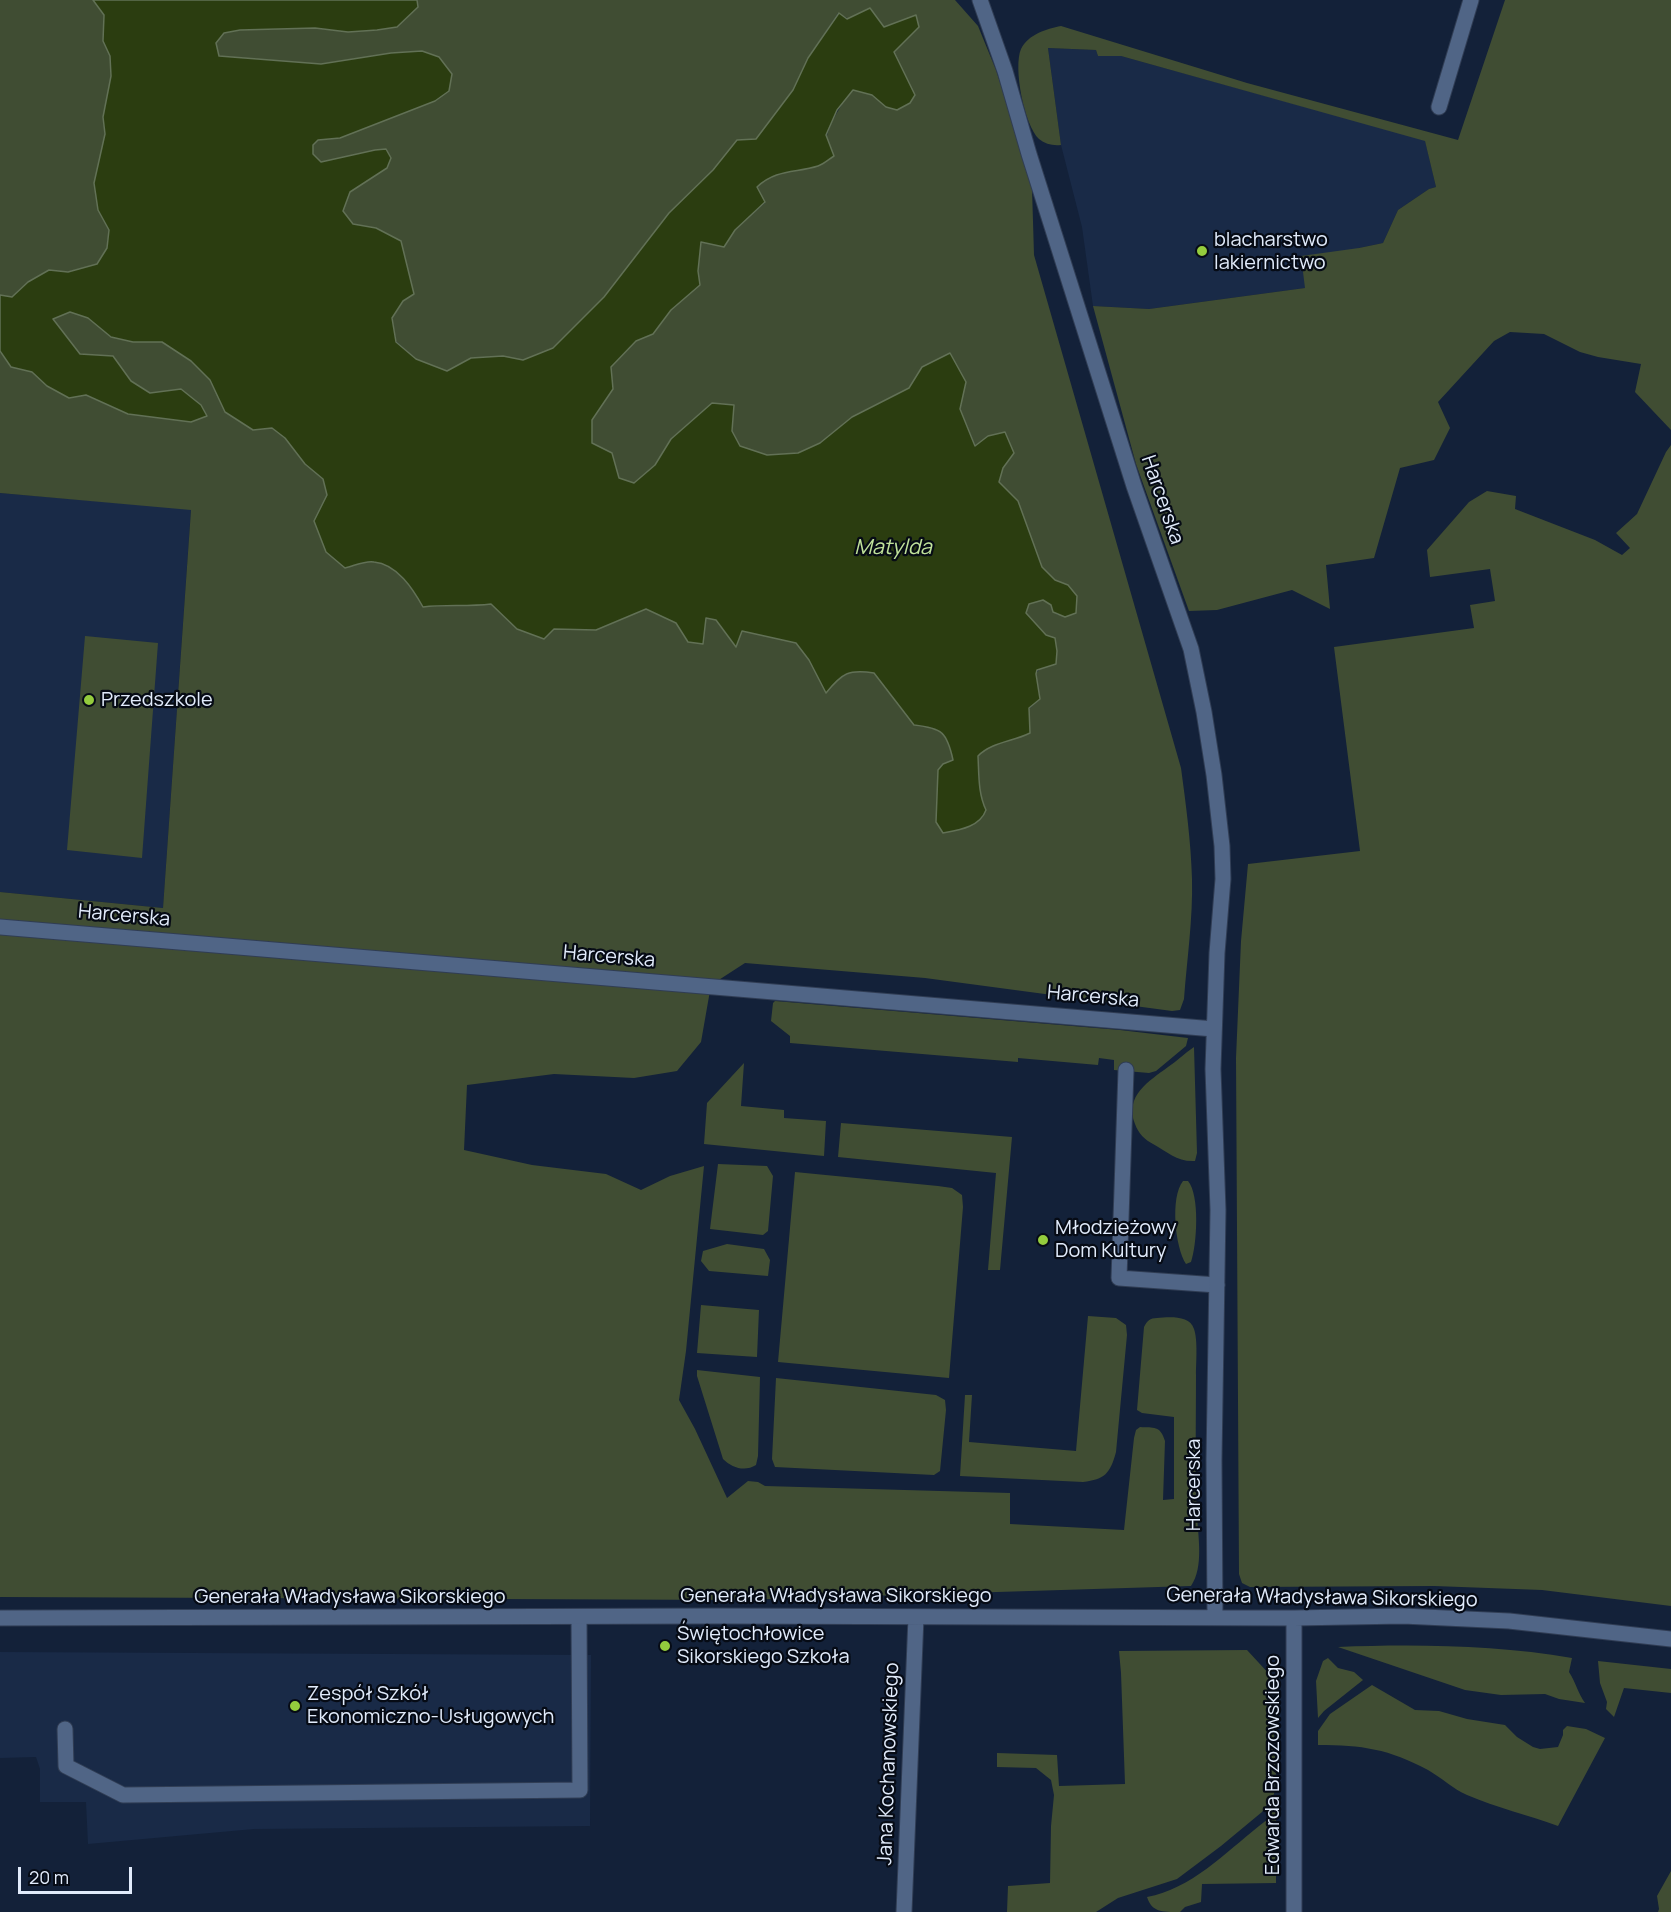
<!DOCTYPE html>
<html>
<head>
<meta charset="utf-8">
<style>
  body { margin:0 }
  #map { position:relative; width:1671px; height:1912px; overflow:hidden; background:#132139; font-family:Manrope,sans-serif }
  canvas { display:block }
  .scale { position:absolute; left:18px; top:1867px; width:114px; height:27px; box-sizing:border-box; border:3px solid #e1ebfb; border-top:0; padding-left:8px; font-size:18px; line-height:21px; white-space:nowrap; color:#e1ebfb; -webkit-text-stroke:4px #060b15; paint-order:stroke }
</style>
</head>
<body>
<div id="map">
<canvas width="1671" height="1912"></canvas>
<div class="scale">20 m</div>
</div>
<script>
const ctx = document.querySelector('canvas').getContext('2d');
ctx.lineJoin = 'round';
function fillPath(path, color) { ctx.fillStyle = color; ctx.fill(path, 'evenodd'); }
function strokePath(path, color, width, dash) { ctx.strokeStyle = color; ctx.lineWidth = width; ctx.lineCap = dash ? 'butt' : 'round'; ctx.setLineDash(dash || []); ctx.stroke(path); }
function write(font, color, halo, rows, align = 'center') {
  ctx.font = font + ' Manrope,sans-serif'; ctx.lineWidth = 4.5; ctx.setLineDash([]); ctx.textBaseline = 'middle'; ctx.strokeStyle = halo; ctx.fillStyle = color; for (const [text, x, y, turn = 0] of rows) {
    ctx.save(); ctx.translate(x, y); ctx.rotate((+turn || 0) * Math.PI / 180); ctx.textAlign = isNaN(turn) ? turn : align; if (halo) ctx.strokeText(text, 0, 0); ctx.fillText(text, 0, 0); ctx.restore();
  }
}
fillPath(new Path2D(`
  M1048 48 1096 50 1098 56H1121L1425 140 1436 187 1429 189 1398 210 1383 243 1359 248 1305 288 1149 309 1093 306 1082 227 1061 145Z
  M0 493 191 509 163 908 0 892Z
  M0 1652 591 1655 590 1826 254 1829 88 1844 86 1802H40V1769L36 1757 0 1758Z`), '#192a47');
fillPath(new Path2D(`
  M0 0H93L104 15 103 41 110 56 111 76 103 117 105 134 101 155 98 210 109 230 107 248 97 264 67 272 49 270 28 282 12 297 0 295Z
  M417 0H955L978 26 996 70 1012 119 1032 188 1034 255 1181 768C1186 805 1191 842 1192 879 1193 919 1187 959 1184 999L1180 1010 1172 1011 925 978 745 963 711 985 701 1042 677 1071 634 1078 554 1074 467 1085 464 1150 532 1165 606 1174 641 1190 670 1176 704 1166 686 1351 679 1400 695 1429 727 1498 748 1481 758 1482 765 1486 1010 1493V1524L1124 1530 1134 1438 1136 1430 1140 1427C1154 1428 1160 1425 1165 1441L1163 1500 1174 1499V1417L1142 1413 1137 1410 1144 1327C1147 1321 1150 1318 1157 1318 1169 1317 1190 1315 1194 1329 1198 1340 1196 1363 1196 1375 1196 1422 1195 1468 1197 1514 1198 1537 1204 1567 1191 1586L739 1600 0 1597V892L163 908 191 510 0 493V351L11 367 32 371 47 386 85 395 128 414 150 416 181 389 151 393 131 381 113 356 80 354 53 319 70 312 88 317 111 337 133 342H162L191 361 210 380 225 412 253 430 272 427 285 438 305 464 323 479 327 495 314 522 345 568C354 566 366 560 374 562 397 564 413 589 423 607 446 604 468 607 491 604L517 629 596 630 646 609 676 623 706 618 716 620 736 646 742 630 796 643 809 660 837 680 855 670 874 673 914 725C942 728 947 732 953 760L943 764 986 810C978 793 979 775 978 756L1040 699 1036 674 1041 667 1046 635 1026 613 1029 604 1043 600 1051 605 1053 612 1058 615 1068 585 1055 580 1042 567 1018 501 999 482 1003 468 1014 453 976 447 960 409 966 382 922 367 909 388 852 417 820 443 798 453 767 455 740 446 732 431 734 405 712 403 671 439 655 465 634 483 619 478 612 453 592 443V420L613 389 611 367 636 341 653 334 671 310 700 285 698 271 700 242 724 246 735 230 765 203 756 187C774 172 797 169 819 165 827 132 831 117 853 90L872 94 886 107 909 103 915 96 894 52 919 27C892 27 862 28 838 13L808 58 793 90 756 140 737 141 713 170 669 213 604 297 553 348 523 360 503 356 472 358 447 371 416 359 396 341 392 318 403 301 376 228 353 224 343 211 350 192 391 158 386 150H375L321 162 313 154V145L318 140 340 138 422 51 391 53 321 64 219 56 216 43 224 33 240 30 315 28 348 32 377 30 397 27 418 7Z
  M1505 0H1671V430L1635 392 1641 364 1598 357 1580 352 1544 334 1510 332 1494 341 1438 402 1450 428 1434 460 1400 468 1374 558 1326 565 1330 609 1292 590 1217 610 1189 611 1136 464 1093 306 1149 309 1305 288 1301 256 1359 248 1383 243 1398 210 1429 189 1436 187 1425 141 1121 56H1098L1096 50 1048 48 1061 145C1053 146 1045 144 1039 139 1024 125 1013 67 1021 49 1029 34 1046 29 1061 26L1247 83 1458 140Z
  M1671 445V1606L1542 1590 1434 1586 1250 1587 1242 1583 1239 1574 1236 1058 1241 941 1248 864 1360 851 1334 647 1474 628 1470 605 1495 601 1490 569 1430 577 1427 550 1469 502 1487 491 1516 496 1515 509 1595 540 1622 555 1630 548 1616 533 1637 514 1666 452Z
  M85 636 158 643 142 858 67 850Z
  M775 1001 1120 1030 1188 1038 1186 1046 1156 1071 1149 1073 1114 1070V1060L1099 1058 1098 1065 1018 1058V1062L790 1043V1036L771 1021 773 1003Z
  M1194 1047 1197 1153 1195 1161C1177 1162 1168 1152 1153 1144 1145 1140 1138 1133 1135 1124 1124 1096 1149 1081 1168 1067 1177 1061 1185 1053 1194 1047Z
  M744 1063 741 1106 784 1110V1118L826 1121 824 1156 704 1144 707 1103Z
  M841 1123 1012 1137 1000 1270H988L996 1173 838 1157Z
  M718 1164 767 1166 773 1176 768 1231 763 1235 710 1229Z
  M795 1172 938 1186 952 1188 962 1195 963 1207 949 1378 778 1362Z
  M1183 1181H1188C1200 1195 1197 1245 1191 1262L1186 1264C1175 1247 1170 1197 1183 1181Z
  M727 1244 764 1249 770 1260 768 1276 709 1271 701 1261 703 1251Z
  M701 1305 759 1310 757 1357 697 1353Z
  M1088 1316 1116 1318 1126 1325 1127 1335 1116 1452C1110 1474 1105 1479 1083 1482L960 1476 965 1395H972L969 1442 1076 1451Z
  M697 1370 760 1377 758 1456 756 1465C745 1472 732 1468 723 1459L697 1376Z
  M776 1378 936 1395 945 1400 946 1410 940 1471 934 1475 775 1467 772 1459Z
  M1338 1647C1415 1644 1496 1645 1572 1658L1569 1672C1576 1683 1578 1693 1585 1703L1559 1699 1545 1694 1501 1695 1465 1690Z
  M1247 1650 1271 1676 1276 1773 1274 1794 1262 1812 1221 1846 1177 1879 1118 1898 1096 1912H1007L1008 1886 1050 1883 1051 1826 1054 1795 1051 1780 1036 1768 997 1767V1753L1057 1755 1059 1786 1125 1784 1121 1673 1119 1651Z
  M1328 1658 1338 1668 1354 1672 1363 1680 1324 1711 1318 1718 1316 1681 1323 1661Z
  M1598 1661 1671 1669V1693L1624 1688 1614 1717 1606 1709 1607 1702 1600 1683Z
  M1372 1685 1415 1710 1439 1711 1467 1719 1505 1725 1517 1737 1533 1747 1540 1749 1558 1747 1563 1735V1730L1567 1726 1586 1729 1605 1738 1558 1826C1528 1815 1497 1808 1467 1795 1453 1789 1442 1778 1428 1770 1389 1749 1362 1745 1318 1745V1731L1330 1714Z
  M1276 1806V1883L1202 1884 1201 1902 1185 1907 1180 1912C1161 1912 1152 1912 1147 1897 1191 1889 1225 1853 1259 1826L1268 1819Z
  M1671 1871V1912H1658L1659 1909 1657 1896Z`), '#404d33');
const water = new Path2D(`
  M93 0H417L418 7 397 27 377 30 348 32 315 28 240 30 224 33 216 43 219 56 321 64 391 53 422 51 439 57 452 74 449 91 435 101 340 138 318 140 313 145V154L321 162 375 150 386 149 391 158 387 168 350 192 343 211 353 224 376 228 401 241 414 294 403 301 392 318 396 342 416 359 447 371 471 358 503 356 523 360 553 348 604 297 669 213 713 170 737 140 756 139 793 90 808 58 839 13 847 19 870 8 884 27 916 15 919 27 894 52 915 95 910 103 897 110 886 107 872 95 853 90 837 110 826 135 834 156C829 159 824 164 818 166 796 173 776 169 757 187L765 202 735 230 724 247 701 242 698 271 700 285 671 310 653 334 636 341 611 367 613 389 592 420V443L612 453 619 478 634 483 655 465 671 439 712 403 734 405 732 431 740 446 767 455 798 453 820 443 852 417 909 388 922 367 950 353 966 382 960 409 975 446 988 436 1005 432 1014 453 1003 468 999 482 1018 501 1042 567 1055 580 1068 585 1077 596 1076 613 1065 617 1053 612 1051 605 1043 600 1029 604 1026 613 1046 635 1055 638 1057 651 1056 664 1037 670 1036 674 1040 699 1029 708 1030 733C1012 742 992 742 978 756 979 775 978 793 986 810 980 827 959 830 943 833L936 822 938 770 943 764 953 760C947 732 942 728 914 725L874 673C849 669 842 673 826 693L809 660 796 643 742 631 736 647 716 620 706 618 703 644 688 642 676 623 646 609 596 630 554 629 544 639 517 629 491 604C467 607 445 604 423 607 413 589 397 564 374 562 366 560 354 566 345 568L326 552 314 521 327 495 323 479 305 464 285 438 272 428 253 430 225 412 210 380 191 361 162 342H133L111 337 88 318 70 312 53 319 80 354 113 356 131 381 150 393 181 389 201 405 207 416 191 422 128 414 86 395 69 398 47 386 32 372 11 367 0 351V295L12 297 28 282 49 270 68 272 97 264 107 248 109 230 98 210 94 183 105 134 103 117 111 76 110 56 103 41 104 15Z`);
fillPath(water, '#2b3d10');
strokePath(water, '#627156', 1.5);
const service = new Path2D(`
  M1439 107 1471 0
  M1126 1070 1119 1278 1217 1285
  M65 1729 66 1766 123 1795 580 1790 579 1617`);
const minor = new Path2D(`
  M980 0 1005 71 1029 154 1134 486 1191 649 1204 712 1214 775 1222 846 1223 879 1217 953 1213 1069 1218 1210 1214 1460 1215 1617
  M0 927 1214 1029
  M0 1618 718 1616 1294 1618 1403 1616 1509 1621 1671 1639
  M1294 1618V1912
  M904 1912 916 1617`);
strokePath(service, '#303d54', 17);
strokePath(minor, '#303d54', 17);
strokePath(service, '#506586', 15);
strokePath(minor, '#506586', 15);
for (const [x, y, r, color] of [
  [1202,251,6,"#94cc3d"],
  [89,700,6,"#94cc3d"],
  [1043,1240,6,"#94cc3d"],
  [665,1646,6,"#94cc3d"],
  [295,1706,6,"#94cc3d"]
]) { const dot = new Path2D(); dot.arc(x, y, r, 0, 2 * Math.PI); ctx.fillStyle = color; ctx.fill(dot); strokePath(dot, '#060b15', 2); }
write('20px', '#e1ebfb', '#060b15', [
  ["blacharstwo",1214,240],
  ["lakiernictwo",1214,263],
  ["Przedszkole",101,700],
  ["Młodzieżowy",1055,1228],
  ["Dom Kultury",1055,1251],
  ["Świętochłowice",677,1634],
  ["Sikorskiego Szkoła",677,1657],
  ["Zespół Szkół",307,1694],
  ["Ekonomiczno-Usługowych",307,1717]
], 'left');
write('20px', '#e1ebfb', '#060b15', [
  ["Harcerska",1162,500,71],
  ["Harcerska",124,916,5],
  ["Harcerska",609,957,5],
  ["Harcerska",1093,997,5],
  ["Harcerska",1194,1485,-90],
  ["Generała Władysława Sikorskiego",836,1596],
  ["Generała Władysława Sikorskiego",350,1597],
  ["Generała Władysława Sikorskiego",1322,1598,1],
  ["Jana Kochanowskiego",889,1764,-88],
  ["Edwarda Brzozowskiego",1273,1765,-90]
]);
write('italic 21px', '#c1e39b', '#060b15', [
  ["Matylda",893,548]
]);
</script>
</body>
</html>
